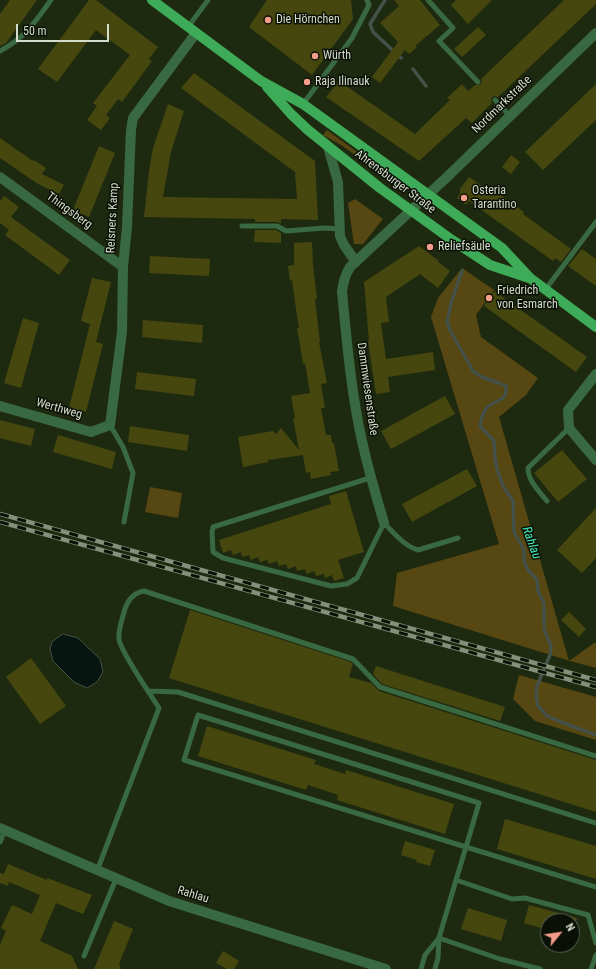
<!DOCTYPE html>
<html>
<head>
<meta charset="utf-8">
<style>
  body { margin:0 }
  #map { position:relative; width:596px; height:969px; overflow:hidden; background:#1e2a0f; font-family:"Roboto Condensed",sans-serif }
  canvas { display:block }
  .north { position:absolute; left:540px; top:913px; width:40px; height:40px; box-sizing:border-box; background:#0b1006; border:1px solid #5b6255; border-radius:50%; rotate:60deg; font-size:11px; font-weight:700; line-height:16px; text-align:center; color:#d4ddcc }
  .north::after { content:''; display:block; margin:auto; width:14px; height:18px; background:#f49e89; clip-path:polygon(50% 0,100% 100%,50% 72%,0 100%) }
  .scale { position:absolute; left:16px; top:24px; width:93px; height:18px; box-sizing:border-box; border:2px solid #d4ddcc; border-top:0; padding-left:5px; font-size:12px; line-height:14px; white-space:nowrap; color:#d4ddcc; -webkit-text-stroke:3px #0b1006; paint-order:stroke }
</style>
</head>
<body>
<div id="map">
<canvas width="596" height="969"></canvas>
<div class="north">N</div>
<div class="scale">50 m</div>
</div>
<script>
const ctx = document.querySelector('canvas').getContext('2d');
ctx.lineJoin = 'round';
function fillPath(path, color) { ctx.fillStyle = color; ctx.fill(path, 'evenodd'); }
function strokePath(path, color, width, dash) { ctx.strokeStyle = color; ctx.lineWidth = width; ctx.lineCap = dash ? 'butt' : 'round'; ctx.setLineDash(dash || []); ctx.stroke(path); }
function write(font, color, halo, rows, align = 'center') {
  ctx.font = font + ' "Roboto Condensed",sans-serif'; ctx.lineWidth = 3; ctx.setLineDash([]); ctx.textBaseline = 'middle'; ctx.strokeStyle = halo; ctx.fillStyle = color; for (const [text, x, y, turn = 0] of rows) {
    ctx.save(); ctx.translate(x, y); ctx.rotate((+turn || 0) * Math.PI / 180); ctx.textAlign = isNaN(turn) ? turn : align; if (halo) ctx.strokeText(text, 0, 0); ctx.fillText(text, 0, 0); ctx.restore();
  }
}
fillPath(new Path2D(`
  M327 130 404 186 402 189 341 145 323 135Z
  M355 199 383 219 363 244H354L348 203Z
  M462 268 494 290 476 315 481 337 538 378 526 395 499 417 569 661 594 643H596V668L570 661 393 606 397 573 499 544 431 317 438 298Z
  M150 487 182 493 178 518 145 512Z
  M519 675 596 697V740L535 721 513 699Z`), '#574712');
const water = new Path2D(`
  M63 634 78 638 100 659 103 672 97 682 87 688 74 682 53 661 50 649 52 642Z`);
fillPath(water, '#06150f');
strokePath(water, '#445148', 1);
strokePath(new Path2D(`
  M385 0 370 24 373 32 401 58
  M413 69 426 86
  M462 271 451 303 447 322 451 332 473 371 482 377 499 383 506 386C507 402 499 398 489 406 483 410 481 419 480 426L494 441 495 458 497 469 503 486 513 501 514 532 524 550V561L528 570 537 580 538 591 544 603V629L551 646 550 655 537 686 536 695 538 706 547 716 561 722 596 735`), '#445148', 3.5);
fillPath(new Path2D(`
  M10 0H37L6 43 0 46V14Z
  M89 0H96L158 47 149 59 152 61 122 102 118 99 106 115 110 118 101 130 87 120 97 106 93 103 130 55 96 30 57 82 38 69Z
  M267 0H351L353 19 312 75 249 27Z
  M394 0H420L440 25 415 46 417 47 409 54 405 50 380 83 372 77 398 42 380 23 399 6Z
  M456 0H492L468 24 451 5Z
  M564 0H596V4L498 97 494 96 492 97 491 101 492 103 472 123 466 118 419 161 326 97 339 81 415 134 450 100 447 98 462 84 468 91 475 85H480L482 83 481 79Z
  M478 27 486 35 462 57 454 49Z
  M194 73 315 161 318 220 281 219V224L277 222H255V219L144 217 149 171 153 148 168 104 184 111 171 152 163 197 297 199 295 172 181 88Z
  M596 84V120L543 170 525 152Z
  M0 138 33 161 34 160 46 168 42 174 64 185 59 194 38 184 0 158Z
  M99 146 115 153 89 217 73 210Z
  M511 155 520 162 511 174 502 167Z
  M469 177 495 195 497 192 524 212 523 214 571 249 561 262 555 258 553 261 469 201 466 205 457 198 460 193V189Z
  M4 196 19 207 11 217 70 260 59 275 5 235 9 230 0 223V201Z
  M255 230H276L281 233V243L254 242Z
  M312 242 313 265 317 299H315L320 342H319L327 383 321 384 325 408H321L326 435H331L332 443H334L339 471 330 472 331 475 311 479 310 472 306 473 303 455 268 460V462L243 467 238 437 273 431 276 434 281 428 299 450 293 418H295L291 396 310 393 305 363 303 364 300 345 297 328H299L296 309 292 280 290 281 288 266 294 265V243Z
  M419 246 439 261 438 262 450 271 438 288 420 274 386 297 389 322 381 323 386 359 433 352 435 370 388 377 390 392 376 394 368 341H369L368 329 364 282Z
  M582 249 596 259V286L568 266Z
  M150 256 210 259 209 276 149 273Z
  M92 278 111 282 96 342 103 344 86 412 69 408 90 324 81 321Z
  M494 291 587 357 576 372 484 306Z
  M23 318 39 323 21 388 4 383Z
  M143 320 203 325 202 343 142 337Z
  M137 372 196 379 194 396 135 389Z
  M445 396 455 414 391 449 381 431Z
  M0 420 35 429 31 446 0 438Z
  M130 426 189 435 187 451 128 442Z
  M58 435 116 452 112 469 53 452Z
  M562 450 587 479 558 502 534 473Z
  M467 469 477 486 412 522 402 504Z
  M346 491 364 552 338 560 344 578 334 581 332 575 325 578 324 574 316 576 314 571 307 574 305 569 297 571 296 566 288 569 286 564 279 566 277 561 269 564 267 560 260 562 258 557 251 560 249 555 242 557 241 552 233 555 231 550 223 553 219 540 331 504 329 496Z
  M596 508V558L582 573 557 550Z
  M190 610 351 662 353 664 349 677 371 683 379 691 596 760V812L169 678Z
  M569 612 586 629 579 637 561 620Z
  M31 658 66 706 40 724 6 677Z
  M376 666 505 707 500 721 382 684 373 674Z
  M207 726 316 760 314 764 345 774 346 770 454 804 445 834 337 800 338 795 308 785 306 790 198 756Z
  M505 819 596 846V879L497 849Z
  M405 841 435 850 430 866 416 862 417 860 401 855Z
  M8 864 47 880V878L92 895 83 914 56 903 40 941 72 956 78 969H0V945L6 931 1 928 12 905 32 914 40 895 9 882 8 886 0 883V873L4 874Z
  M529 905 577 918 576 921H548V930L524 923Z
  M468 908 507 920 501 941 461 929Z
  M114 921 133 929 119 964 121 969H94Z
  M223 951 239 961 234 969H227L216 963Z`), '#46470f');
strokePath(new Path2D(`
  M428 0 453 28 439 41 478 82
  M188 27 208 0
  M0 51C26 37 34 23 51 0
  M495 100 510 116
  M303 104 352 38 369 5 367 0
  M242 226H277L286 231 324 228 340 229
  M545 290 596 222
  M110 425 123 447 133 473 124 522
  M370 478 213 527 212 532 213 552 223 558 331 586 347 584 357 578 384 523C394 533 404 546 418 550L458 538
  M547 501C539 491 528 481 528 468L569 428
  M148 691 178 692 596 823
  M0 842 5 830
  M97 871 159 708C151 695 120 651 119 639 118 630 122 620 124 612 127 601 133 593 144 591L353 659 380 687 596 756
  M456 880 466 847 184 760 198 715 479 803 466 847 596 887
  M439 938 500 959 540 969
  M84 956 116 879
  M421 969 425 955 439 938
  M435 969 438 958 439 938 456 880 512 899 525 898 588 915 596 943
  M591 969 596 955`), '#386941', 5);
strokePath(new Path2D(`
  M328 147 338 182 340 236 344 245 356 262
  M0 177 123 267
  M596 374 568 410 569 428 596 460
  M0 406 91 432 110 425 122 332 123 267 127 227 131 130 133 118 196 33
  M384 523C376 496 368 468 362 441 351 392 347 342 342 292 343 283 345 275 350 267L446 178 596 33
  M0 828 169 901 386 969`), '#386941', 10);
strokePath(new Path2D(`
  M152 0 261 81 303 104 502 248 530 278 596 327
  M267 87 291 114 308 130 380 188 452 240 490 265 529 278`), '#3dab58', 10);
const rail = new Path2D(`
  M0 514 596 680
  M0 522 596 687`);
strokePath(rail, '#85907a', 4.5);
strokePath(rail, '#0b1006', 3, [9]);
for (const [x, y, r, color] of [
  [268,20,4,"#f49e89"],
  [315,56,4,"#f49e89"],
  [307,82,4,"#f49e89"],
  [464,198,4,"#f49e89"],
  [430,247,4,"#f49e89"],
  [489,298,4,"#f49e89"]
]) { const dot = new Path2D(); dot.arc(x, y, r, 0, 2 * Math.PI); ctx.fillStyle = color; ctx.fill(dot); strokePath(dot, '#0b1006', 1.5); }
write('12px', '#d4ddcc', '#0b1006', [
  ["Die Hörnchen",276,20],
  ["Würth",323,56],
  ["Raja Ilinauk",315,82],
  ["Osteria",472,191],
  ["Tarantino",472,205],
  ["Reliefsäule",438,247],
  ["Friedrich",497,291],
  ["von Esmarch",497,305]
], 'left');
write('12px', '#d4ddcc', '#0b1006', [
  ["Nordmarkstraße",502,105,-44],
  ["Ahrensburger Straße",395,182,37],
  ["Thingsberg",69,211,36],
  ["Reisners Kamp",113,218,-87],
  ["Dammwiesenstraße",367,389,82],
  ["Werthweg",59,409,16],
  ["Rahlau",193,895,17]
]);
write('italic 13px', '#46ebb7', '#0b1006', [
  ["Rahlau",531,543,70]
]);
</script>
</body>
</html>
